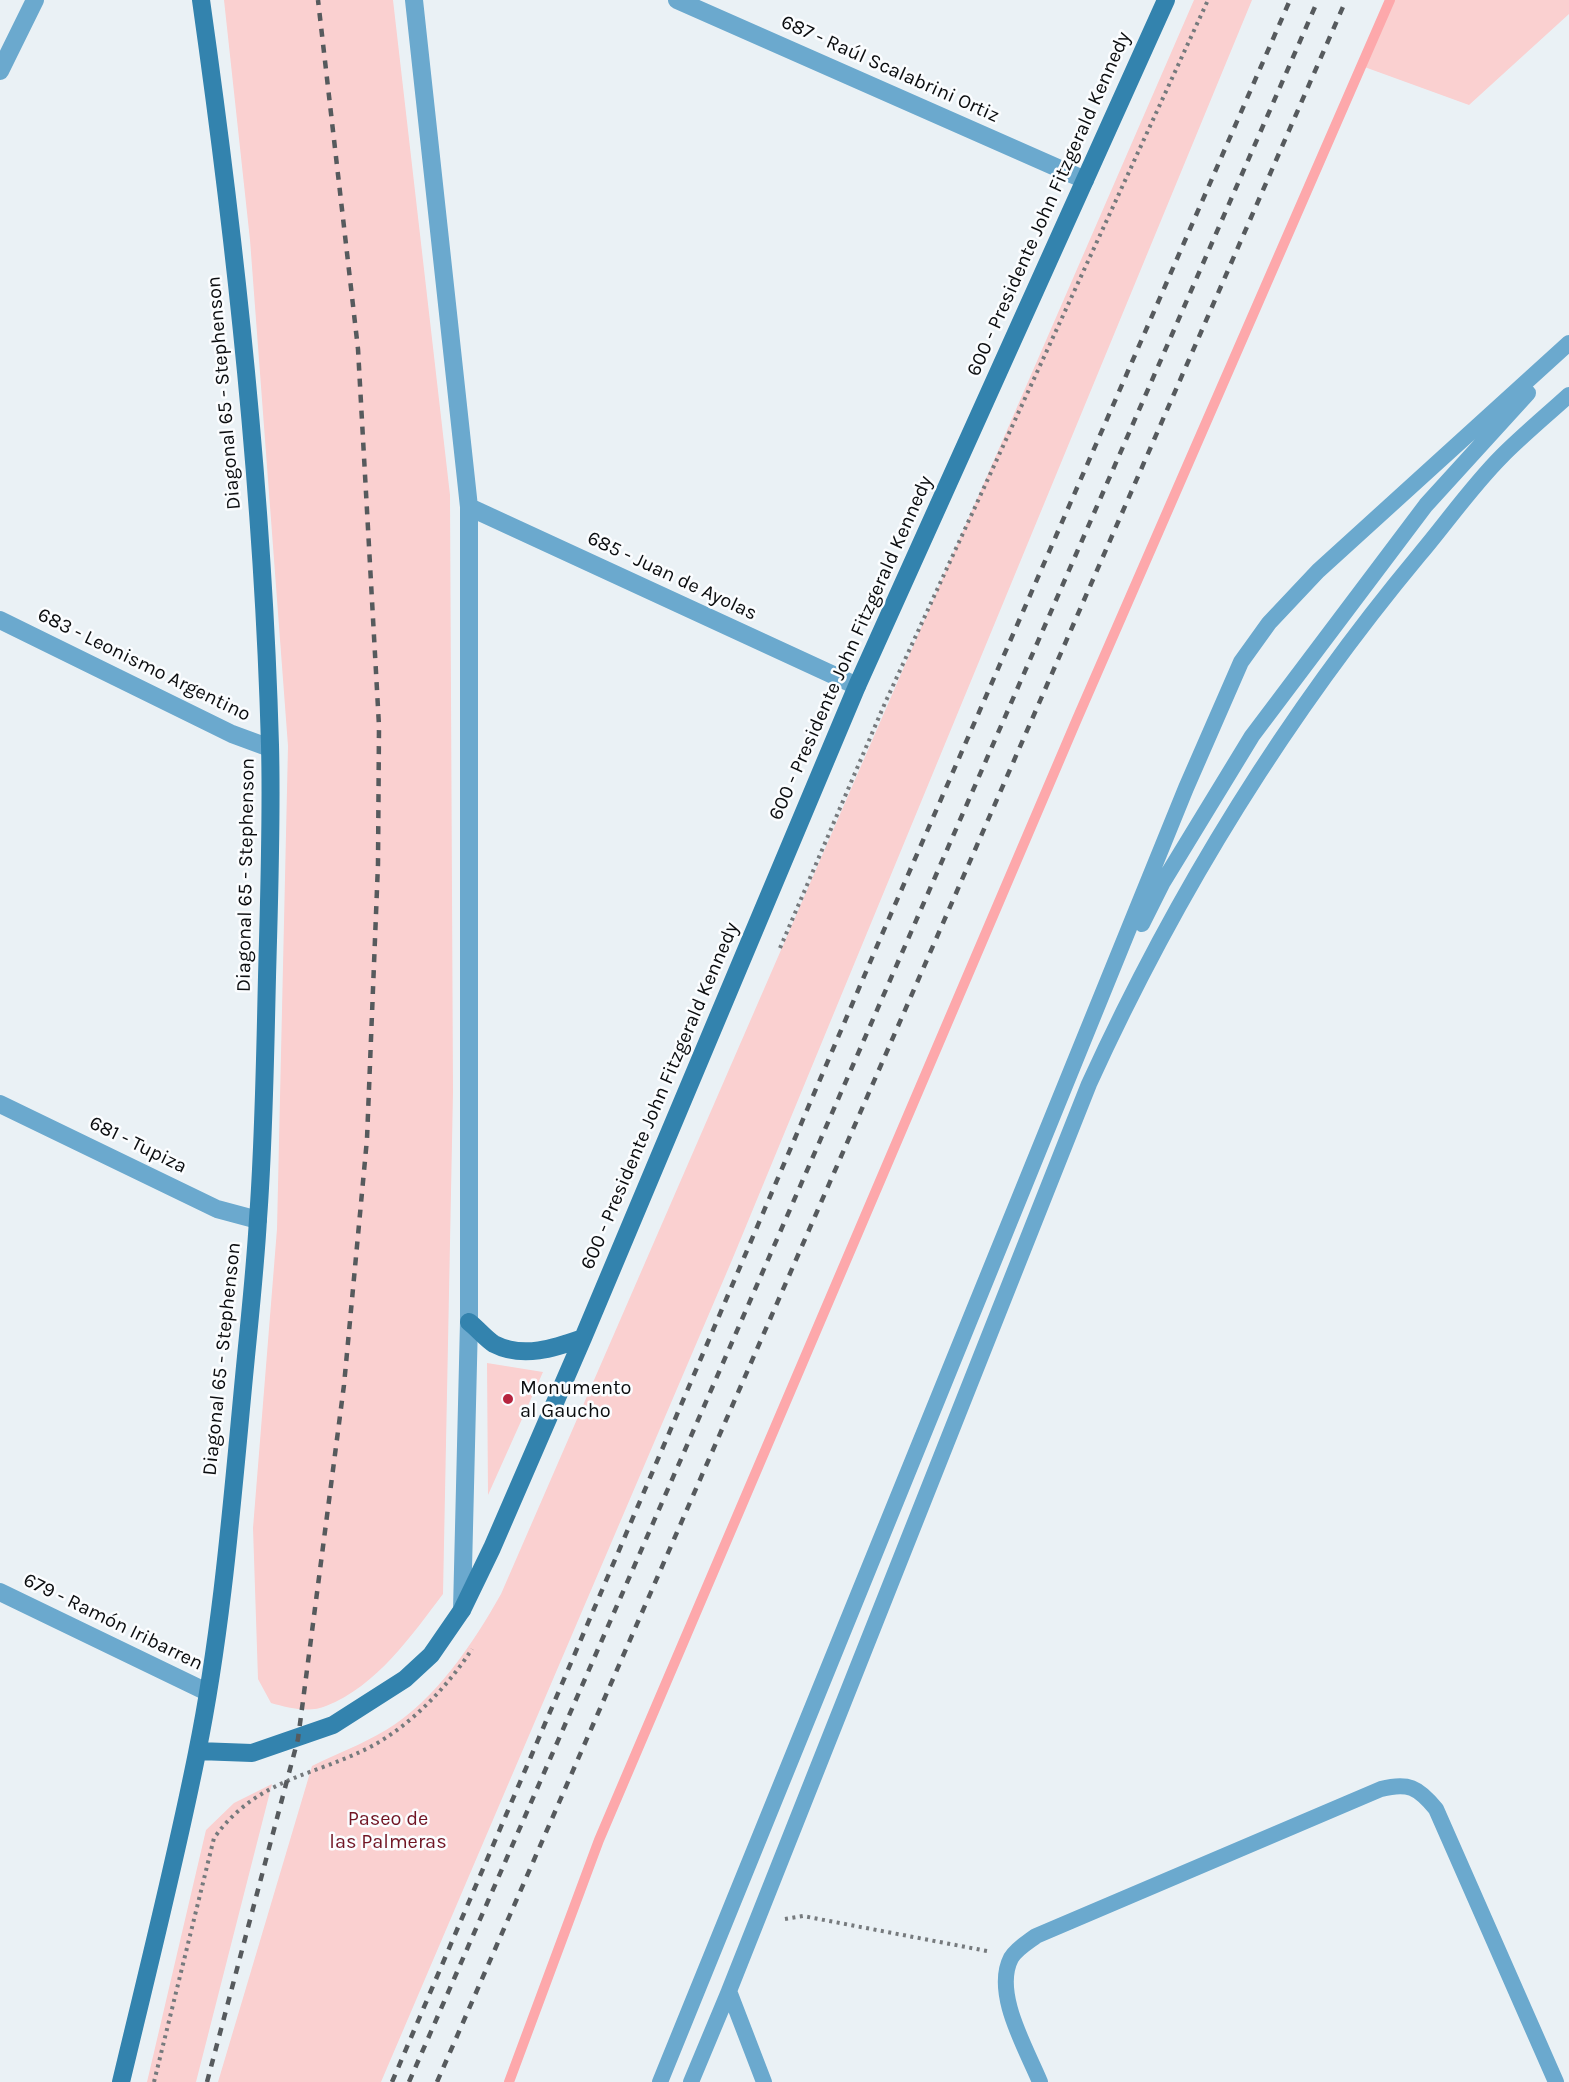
<!DOCTYPE html>
<html>
<head>
<meta charset="utf-8">
<style>
  body { margin:0 }
  canvas { display:block; background:#eaf1f5 }
</style>
</head>
<body>
<canvas width="1569" height="2082"></canvas>
<script>
const ctx = document.querySelector('canvas').getContext('2d');
ctx.lineJoin = 'round';
function fillPath(path, color) { ctx.fillStyle = color; ctx.fill(path, 'evenodd'); }
function strokePath(path, color, width, dash) { ctx.strokeStyle = color; ctx.lineWidth = width; ctx.lineCap = dash ? 'butt' : 'round'; ctx.setLineDash(dash || []); ctx.stroke(path); }
function write(font, color, halo, rows, align = 'center') {
  ctx.font = font + ' Karla,sans-serif'; ctx.lineWidth = 5; ctx.setLineDash([]); ctx.textBaseline = 'middle'; ctx.strokeStyle = halo; ctx.fillStyle = color; for (const [text, x, y, turn = 0] of rows) {
    ctx.save(); ctx.translate(x, y); ctx.rotate((+turn || 0) * Math.PI / 180); ctx.textAlign = isNaN(turn) ? turn : align; if (halo) ctx.strokeText(text, 0, 0); ctx.fillText(text, 0, 0); ctx.restore();
  }
}
fillPath(new Path2D(`
  M224 0H393L450 495 453 1092 443 1594C411 1636 377 1686 326 1706 310 1713 288 1708 271 1703L258 1679 253 1528 277 1229 288 746 250 240Z
  M1194 0H1252L732 1260 381 2082H218L312 1766C336 1754 363 1744 386 1730 435 1701 474 1642 501 1594Z
  M1389 0H1569V14L1469 105 1359 65Z
  M487 1363 543 1372 488 1495Z
  M272 1784 196 2082H147L206 1830 234 1803Z`), '#fad0d0');
strokePath(new Path2D(`
  M509 2082 599 1840 1077 719 1390 0`), '#fda8ab', 10);
strokePath(new Path2D(`
  M780 948 885 703 1208 0
  M785 1919 803 1916 987 1951
  M154 2082 214 1838C258 1777 314 1777 374 1745 413 1723 448 1686 472 1649`), '#767a7d', 4, [3, 4.5]);
strokePath(new Path2D(`
  M1142 924 1163 882 1252 736 1426 505 1528 393
  M660 2082 1186 788 1241 662 1269 623 1318 571 1569 343
  M691 2082 729 1991
  M764 2082 729 1991 1089 1084C1176 893 1286 715 1420 554 1447 522 1472 486 1502 456 1523 435 1547 415 1569 395
  M1040 2082C1026 2048 993 1993 1011 1958 1016 1949 1028 1942 1036 1936L1381 1789C1408 1782 1418 1787 1436 1809L1556 2082`), '#6ba9ce', 16);
strokePath(new Path2D(`
  M414 0 469 507V1322L462 1610
  M677 0 1085 180
  M0 71 35 0
  M469 507 857 686
  M0 620 232 734 270 748
  M0 1104 217 1209 258 1220
  M0 1592 207 1692`), '#6ba9ce', 18);
strokePath(new Path2D(`
  M469 1322C477 1328 486 1339 494 1344 523 1359 555 1348 583 1338
  M198 1751 252 1753 333 1725 405 1679 431 1655 462 1610 492 1548 583 1338 857 686 1166 0
  M121 2082C147 1973 175 1863 197 1753 222 1630 232 1502 244 1377 249 1324 255 1272 258 1219 264 1139 265 1058 267 977 269 900 272 822 270 745 263 496 236 247 201 0`), '#3383ae', 18);
strokePath(new Path2D(`
  M207 2082 298 1739 344 1385 367 1139 378 864 379 726 358 349 318 0
  M392 2082 880 939 1290 0
  M409 2082 1318 0
  M437 2082 1346 0`), '#565a5d', 4.5, [8, 8]);
for (const [x, y, r, color] of [
  [508,1399,6,"#b6243e"]
]) { const dot = new Path2D(); dot.arc(x, y, r, 0, 2 * Math.PI); ctx.fillStyle = color; ctx.fill(dot); strokePath(dot, '#fbfdff', 2); }
write('20px', '#0b0d0f', '#fbfdff', [
  ["687 - Raúl Scalabrini Ortiz",890,69,24],
  ["600 - Presidente John Fitzgerald Kennedy",1049,204,-66],
  ["Diagonal 65 - Stephenson",224,393,-95],
  ["685 - Juan de Ayolas",672,576,25],
  ["600 - Presidente John Fitzgerald Kennedy",851,648,-66],
  ["683 - Leonismo Argentino",144,665,26],
  ["Diagonal 65 - Stephenson",246,875,-89],
  ["600 - Presidente John Fitzgerald Kennedy",660,1096,-67],
  ["681 - Tupiza",138,1145,26],
  ["Diagonal 65 - Stephenson",222,1359,-84],
  ["679 - Ramón Iribarren",113,1622,26]
]);
write('20px', '#0b0d0f', '#fbfdff', [
  ["Monumento",520,1388],
  ["al Gaucho",520,1411]
], 'left');
write('20px', '#711524', '#fbfdff', [
  ["Paseo de",388,1819],
  ["las Palmeras",388,1842]
]);
</script>
</body>
</html>
